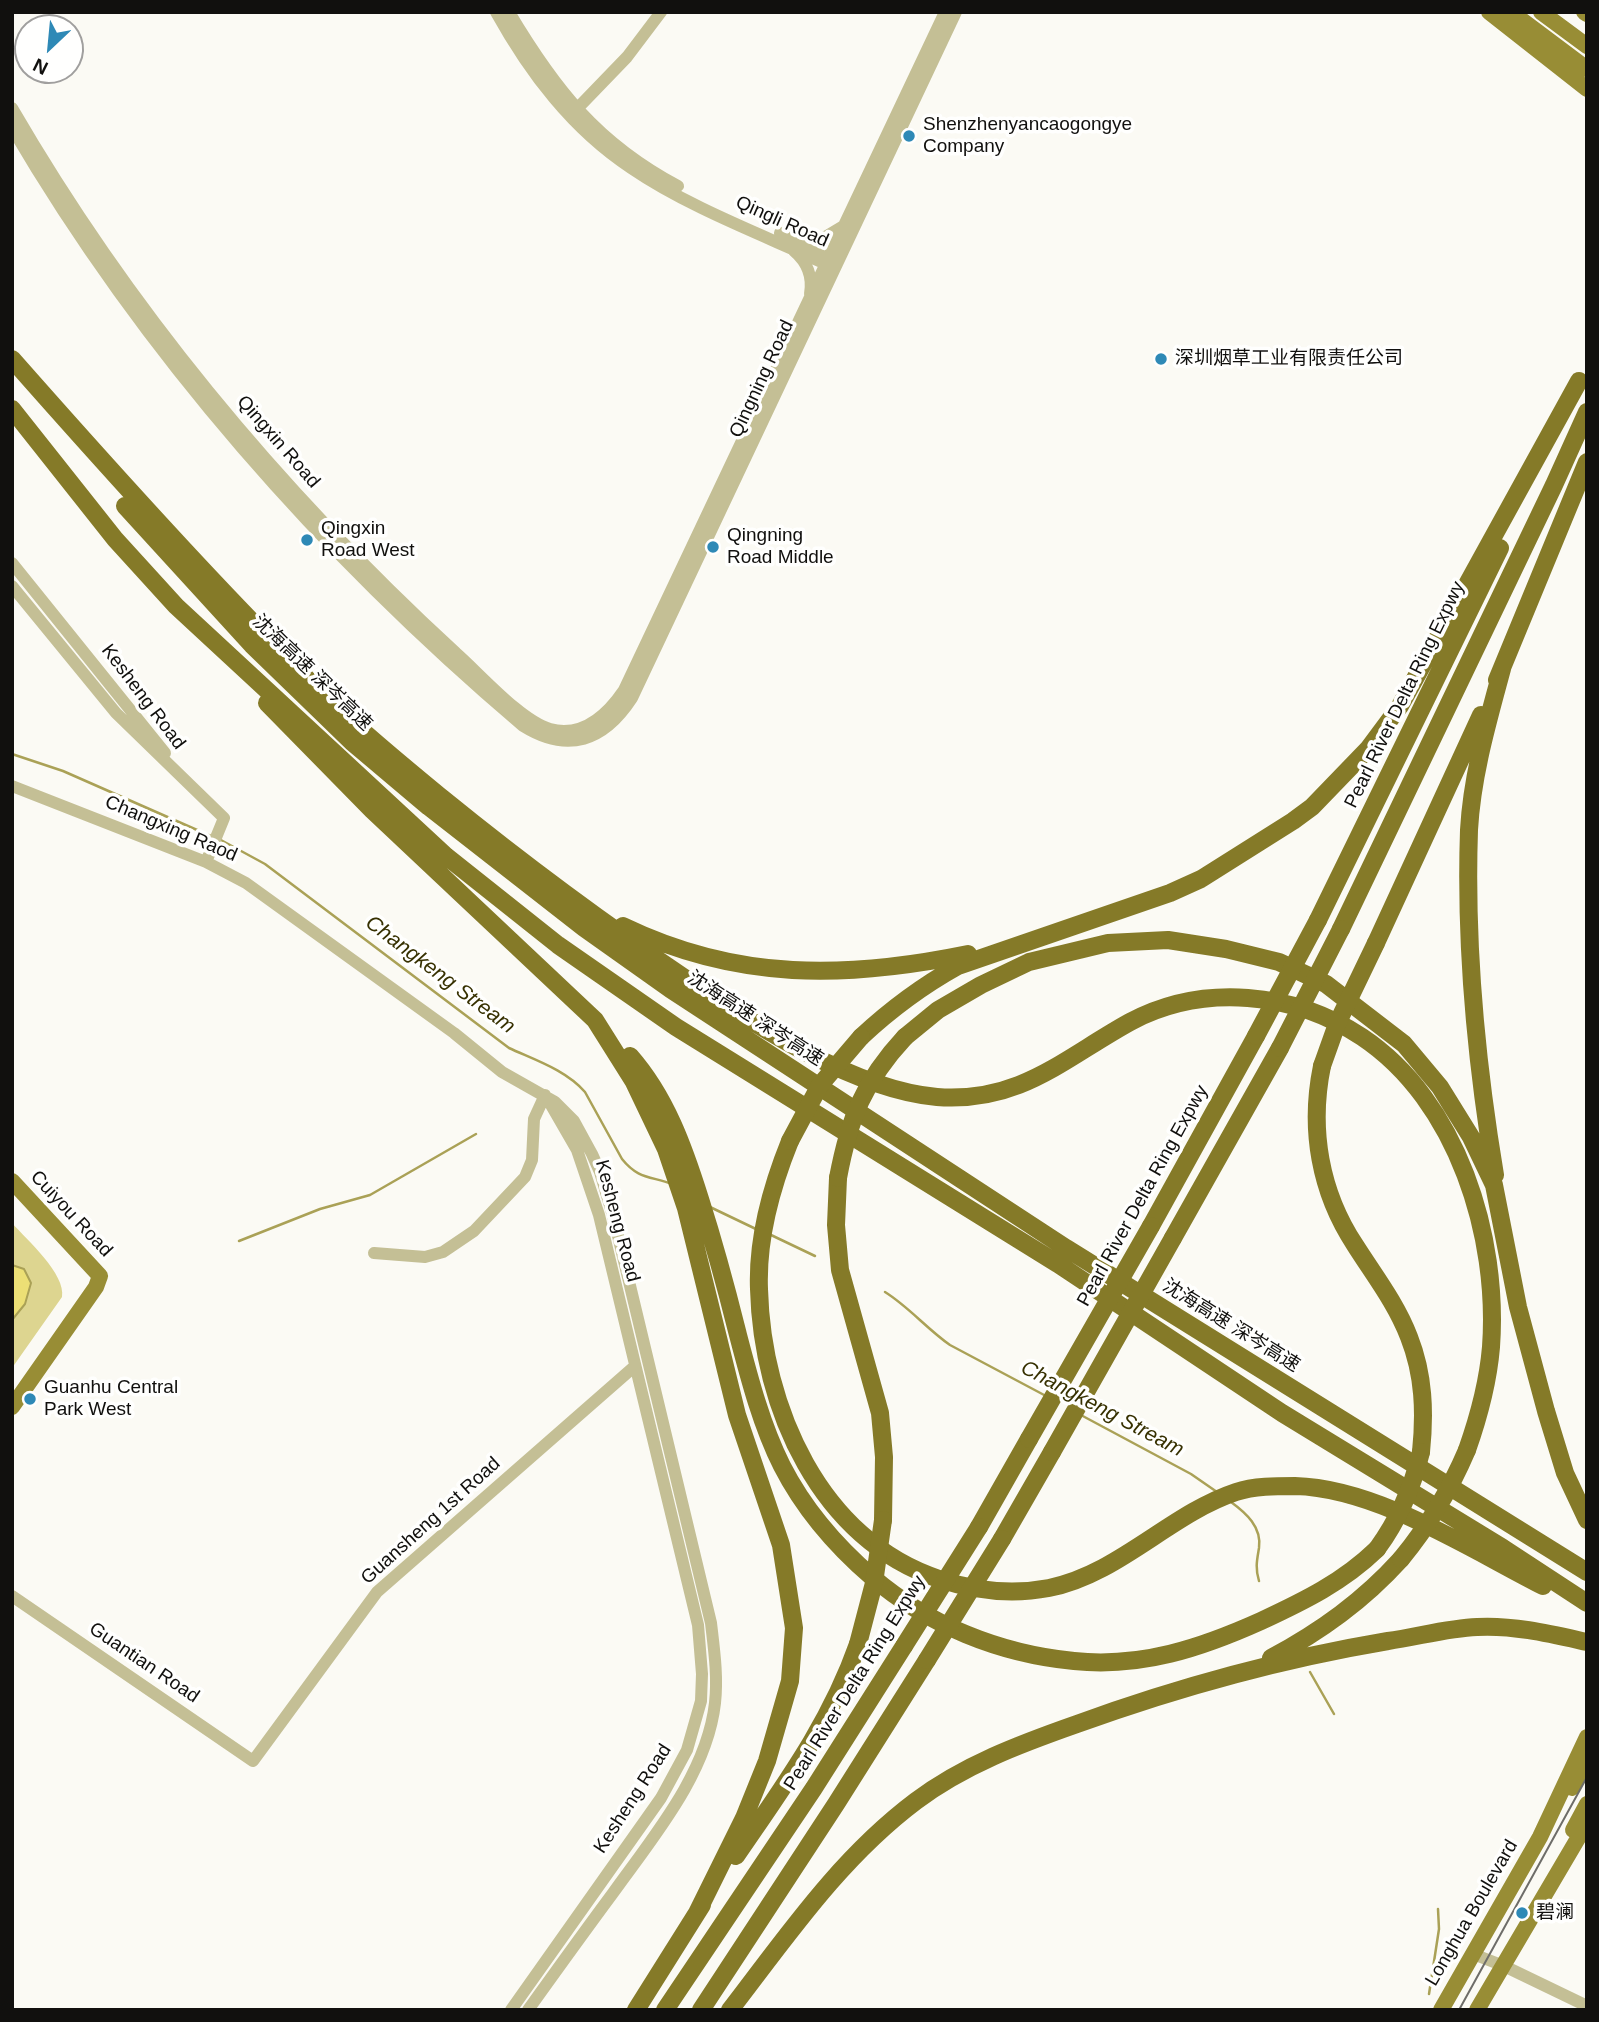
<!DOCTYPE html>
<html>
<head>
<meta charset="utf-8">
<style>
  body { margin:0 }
  #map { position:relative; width:1599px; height:2022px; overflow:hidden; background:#fbfaf4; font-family:Arial,sans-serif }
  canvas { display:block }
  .frame { position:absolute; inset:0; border:14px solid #11100e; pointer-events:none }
  .north { position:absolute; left:14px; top:14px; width:70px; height:70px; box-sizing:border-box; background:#fffffe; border:2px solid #a09f9e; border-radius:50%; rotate:206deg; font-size:19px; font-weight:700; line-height:28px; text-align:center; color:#11100e }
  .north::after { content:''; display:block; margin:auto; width:24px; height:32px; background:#2e89b6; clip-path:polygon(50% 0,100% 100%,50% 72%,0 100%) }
</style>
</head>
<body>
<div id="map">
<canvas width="1599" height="2022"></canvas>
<div class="frame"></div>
<div class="north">N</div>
</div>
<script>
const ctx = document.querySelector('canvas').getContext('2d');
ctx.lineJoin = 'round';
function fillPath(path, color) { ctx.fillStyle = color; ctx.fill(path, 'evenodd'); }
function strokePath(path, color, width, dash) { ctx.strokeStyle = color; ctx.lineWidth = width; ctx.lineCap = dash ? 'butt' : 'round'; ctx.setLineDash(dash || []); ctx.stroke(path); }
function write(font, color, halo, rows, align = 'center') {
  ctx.font = font + ' Arial,"Noto Sans SC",sans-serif'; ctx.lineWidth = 7; ctx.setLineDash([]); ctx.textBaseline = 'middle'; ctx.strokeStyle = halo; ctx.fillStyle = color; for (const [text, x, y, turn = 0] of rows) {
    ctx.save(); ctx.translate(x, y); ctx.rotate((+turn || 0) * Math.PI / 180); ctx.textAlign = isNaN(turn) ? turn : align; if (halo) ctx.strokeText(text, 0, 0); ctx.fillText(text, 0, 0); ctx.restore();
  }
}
fillPath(new Path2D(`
  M12 1223C27 1240 66 1274 62 1297L12 1368Z`), '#ddd590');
const water = new Path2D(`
  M12 1265 24 1269 31 1283 25 1304 12 1320Z`);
fillPath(water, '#ecdf75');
strokePath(water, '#aaa156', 2);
strokePath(new Path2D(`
  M12 754 63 771 213 837
  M219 839 265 864 509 1048C535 1060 566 1070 585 1092L622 1159C638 1179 650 1176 672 1184
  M710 1207 758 1230
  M771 1235 815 1256
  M239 1241 320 1209 370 1195 476 1134
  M885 1292C909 1307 927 1329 950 1345L1046 1396
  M1079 1414 1191 1474 1217 1492
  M1231 1502C1246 1513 1262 1527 1259 1548 1257 1560 1255 1568 1259 1581
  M1310 1672 1334 1714
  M1429 1994 1439 1929 1438 1909`), '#aaa156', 2.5);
strokePath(new Path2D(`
  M496 12C530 73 572 129 631 168 688 207 763 235 826 264H834
  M509 12C555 89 597 143 678 186
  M12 108C131 313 282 493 456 653 480 674 521 721 550 729 583 738 607 715 624 690L945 12
  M572 114 627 57 661 12
  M12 128C145 355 323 556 523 726 568 754 604 741 632 698L956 12
  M780 233 830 256 835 261
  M801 241 822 239 842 227
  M794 251C807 262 813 277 810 294
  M12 563 165 753
  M12 586 116 713 224 818 206 862
  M12 786 206 862 246 883 454 1033 502 1072 555 1102 574 1121 592 1154 600 1172 614 1219 711 1623C714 1649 718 1676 715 1703 707 1774 653 1837 613 1893 584 1932 556 1971 528 2010
  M374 1253 425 1257 443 1252 474 1231 525 1177 532 1160 534 1119 545 1095
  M12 1596 253 1761 377 1592 635 1366
  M1473 1954 1504 1966 1587 2006
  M511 2010 661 1798 687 1750 701 1701 702 1674 698 1625 599 1215 577 1150 547 1098`), '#c4bf95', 12);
strokePath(new Path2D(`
  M1489 12 1587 89
  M1511 12 1587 69
  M1541 12 1587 46
  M1584 12 1587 14
  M12 1181 100 1276
  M12 1407 96 1287 100 1276
  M1572 1788 1587 1763
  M1573 1830 1587 1804
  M1441 2010 1540 1837 1587 1737
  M1477 2010 1587 1823`), '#988d35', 16);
strokePath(new Path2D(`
  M12 359C94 452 176 544 263 633 283 653 301 674 322 694 360 731 401 764 442 798 522 863 604 924 689 981 757 1026 855 1090 937 1097 1020 1103 1063 1059 1130 1022 1203 983 1294 992 1362 1037 1458 1101 1499 1237 1491 1347 1488 1383 1479 1416 1467 1450
  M12 409 115 539 176 606 446 856 558 945 676 1027 1058 1264 1282 1413 1503 1548 1587 1603
  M125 506 252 645 352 742 429 807 584 928 670 989 1066 1248 1587 1572
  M1497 680 1587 462
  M267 703 372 810 595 1020 634 1082 666 1149 686 1208 737 1415 781 1545 794 1628 790 1681 767 1761 744 1818 697 1913
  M1318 920 1500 548
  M623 926C737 981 846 979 968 954
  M1341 929 1554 485 1587 412
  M1376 943 1481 715
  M861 1037C891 1009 922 986 958 966L1170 893 1201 879 1293 821 1312 807 1368 749 1400 706 1579 381
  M905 1037 938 1010 981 985 1029 962 1108 943 1168 940 1226 949 1279 962 1326 984 1404 1044 1440 1087 1471 1137 1494 1185 1518 1307 1546 1411 1565 1473 1587 1520
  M630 1056C666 1097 684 1148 700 1199 714 1243 726 1287 737 1331 749 1377 761 1424 782 1466 804 1509 836 1546 872 1577 928 1625 1000 1654 1074 1661 1141 1668 1201 1648 1261 1621 1304 1601 1343 1582 1377 1549
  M1322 1066C1309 1129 1320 1192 1355 1245 1374 1275 1396 1303 1409 1337 1424 1375 1425 1413 1421 1452
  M790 1141C771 1188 757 1238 759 1289 762 1407 820 1540 939 1579 975 1591 1012 1595 1049 1588 1119 1574 1170 1514 1236 1492 1254 1486 1276 1486 1295 1486 1377 1488 1470 1549 1543 1586
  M1495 1175C1476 1061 1465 946 1469 830 1472 775 1488 721 1502 669
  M838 1178 836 1225 840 1270 880 1413 884 1457 883 1520
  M1151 1226 1256 1036
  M1173 1238 1280 1048
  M979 1527 1029 1439
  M1002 1539 1052 1452
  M1271 1658C1321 1631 1363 1601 1401 1559
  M736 1856C783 1787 830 1724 858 1644
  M636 2010 702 1905
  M665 2010 814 1788 904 1646
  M701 2010 836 1804 927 1660
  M730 2010C787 1936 840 1858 916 1801 964 1765 1020 1744 1077 1724 1179 1687 1281 1659 1388 1641 1417 1637 1448 1628 1477 1627 1514 1625 1551 1634 1587 1642`), '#857a28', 18);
strokePath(new Path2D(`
  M1459 2010 1587 1777`), '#6e6d69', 2);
strokePath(new Path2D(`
  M1256 1036 1318 920
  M1280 1048 1341 929
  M1322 1066 1337 1024 1376 943
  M790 1141 820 1085 861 1037
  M838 1178C849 1119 864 1081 905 1037
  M1029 1439 1151 1226
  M1052 1452 1173 1238
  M1377 1549C1399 1519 1412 1489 1421 1452
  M1401 1559C1429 1525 1450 1490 1467 1450
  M858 1644 874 1583 883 1520
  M904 1646 979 1527
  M927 1660 1002 1539`), '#857a28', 18);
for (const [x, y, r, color] of [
  [909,136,7,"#2e89b6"],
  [1161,359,7,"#2e89b6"],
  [307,540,7,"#2e89b6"],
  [713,547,7,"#2e89b6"],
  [30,1399,7,"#2e89b6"],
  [1522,1913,7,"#2e89b6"]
]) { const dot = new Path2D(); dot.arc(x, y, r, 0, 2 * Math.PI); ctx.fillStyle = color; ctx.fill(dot); strokePath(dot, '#fffffe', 2.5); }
write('19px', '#11100e', '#fffffe', [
  ["Shenzhenyancaogongye",923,125],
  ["Company",923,147],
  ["深圳烟草工业有限责任公司",1175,359],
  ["Qingxin",321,529],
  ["Road West",321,551],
  ["Qingning",727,536],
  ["Road Middle",727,558],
  ["Guanhu Central",44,1388],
  ["Park West",44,1410],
  ["碧澜",1536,1913]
], 'left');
write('19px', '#11100e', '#fffffe', [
  ["Qingli Road",782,222,24],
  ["Qingning Road",762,379,-65],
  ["Qingxin Road",278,442,49],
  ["沈海高速 深岑高速",312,673,44],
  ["Pearl River Delta Ring Expwy",1405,695,-64],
  ["Kesheng Road",143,697,53],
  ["Changxing Raod",171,829,23],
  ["沈海高速 深岑高速",755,1019,33],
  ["Pearl River Delta Ring Expwy",1143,1196,-61],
  ["Cuiyou Road",71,1214,47],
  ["Kesheng Road",617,1221,75],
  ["沈海高速 深岑高速",1231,1326,32],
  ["Guansheng 1st Road",431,1521,-42],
  ["Guantian Road",144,1663,34],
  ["Pearl River Delta Ring Expwy",855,1683,-58],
  ["Kesheng Road",633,1799,-57],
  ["Longhua Boulevard",1472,1913,-60]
]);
write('italic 21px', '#373102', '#fffffe', [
  ["Changkeng Stream",440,975,37],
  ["Changkeng Stream",1102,1409,28]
]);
</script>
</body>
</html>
